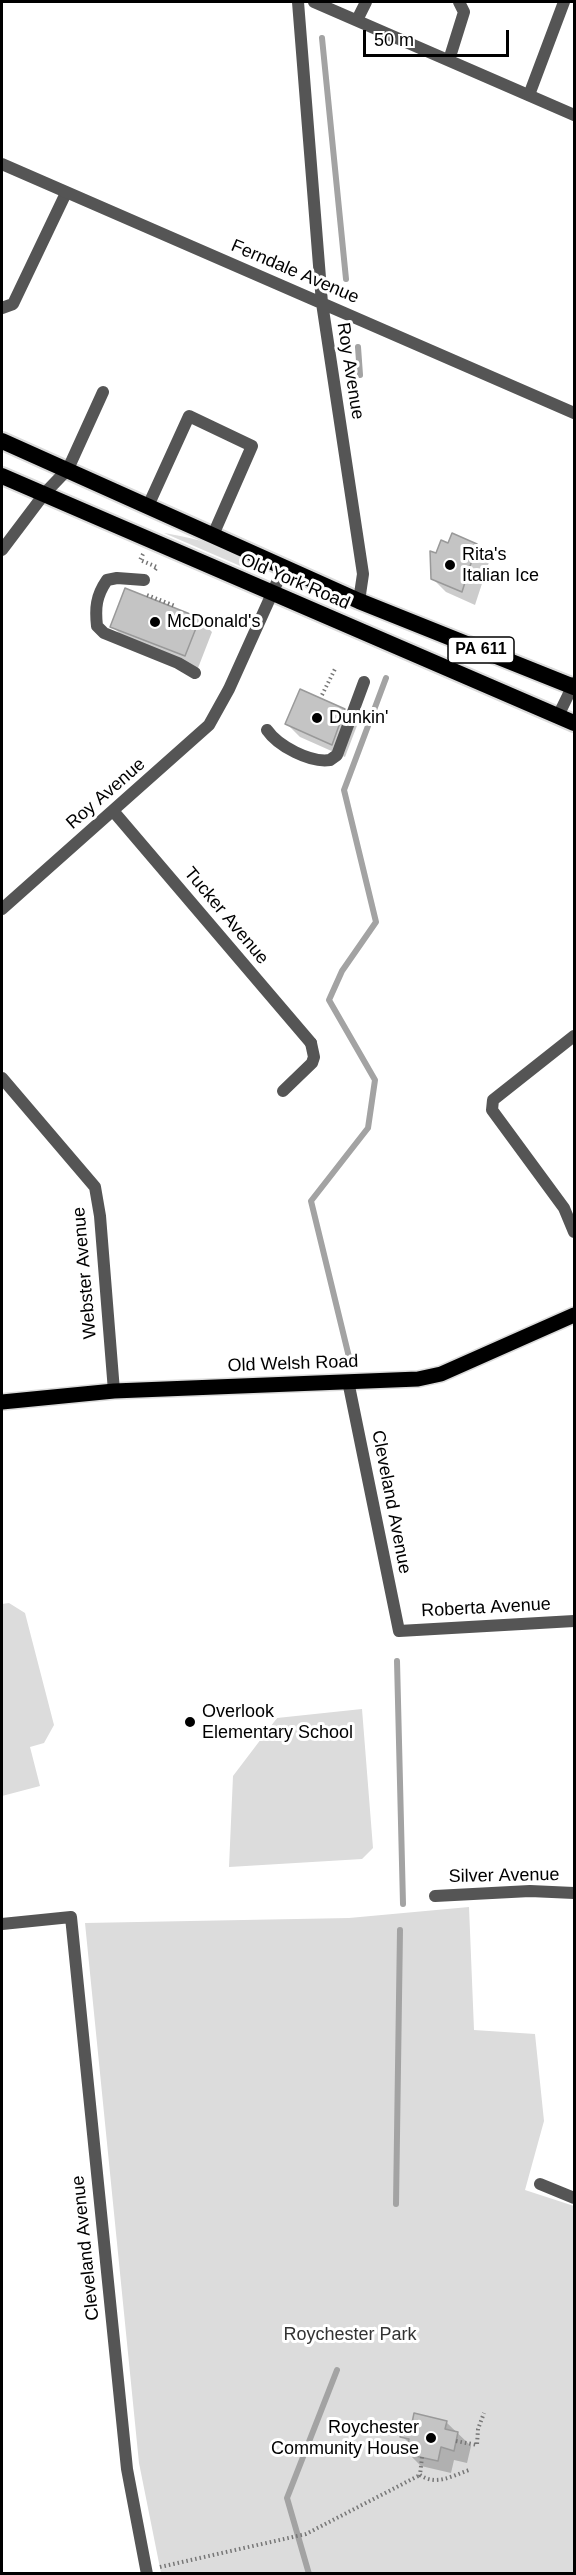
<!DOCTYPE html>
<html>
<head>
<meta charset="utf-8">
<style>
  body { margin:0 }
  #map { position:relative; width:576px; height:2575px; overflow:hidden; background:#fff; font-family:Arial,sans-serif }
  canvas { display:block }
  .frame { position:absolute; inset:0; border:3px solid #000; pointer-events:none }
  .scale { position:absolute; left:363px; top:30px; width:146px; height:27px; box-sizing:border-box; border:3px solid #000; border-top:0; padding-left:8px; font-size:18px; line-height:21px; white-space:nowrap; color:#000; -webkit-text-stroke:4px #fff; paint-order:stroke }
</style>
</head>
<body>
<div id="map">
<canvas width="576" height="2575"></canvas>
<div class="frame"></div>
<div class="scale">50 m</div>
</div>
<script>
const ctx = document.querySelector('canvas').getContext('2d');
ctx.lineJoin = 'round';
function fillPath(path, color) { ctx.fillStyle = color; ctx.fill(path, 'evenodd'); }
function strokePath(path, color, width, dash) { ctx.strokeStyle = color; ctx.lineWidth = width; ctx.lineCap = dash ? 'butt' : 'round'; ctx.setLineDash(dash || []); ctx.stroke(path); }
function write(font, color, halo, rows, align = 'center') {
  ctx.font = font + ' Arial,sans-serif'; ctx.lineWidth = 6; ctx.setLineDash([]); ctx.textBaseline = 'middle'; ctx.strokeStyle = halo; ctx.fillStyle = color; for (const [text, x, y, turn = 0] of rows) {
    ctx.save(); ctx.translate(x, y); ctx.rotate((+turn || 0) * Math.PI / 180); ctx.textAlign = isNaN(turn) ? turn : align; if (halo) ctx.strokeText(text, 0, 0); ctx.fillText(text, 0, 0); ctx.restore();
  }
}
fillPath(new Path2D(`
  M164 533C187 537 233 546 248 564L245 568Z
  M9 1603 25 1613 54 1725 44 1743 30 1747 40 1786 2 1796V1604Z
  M362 1709 373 1848 362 1859 229 1867 233 1776 277 1718Z
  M469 1907 474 2030 535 2034 544 2121 525 2190 574 2206V2573H161L139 2463 85 1923 349 1918Z`), '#dcdcdc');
fillPath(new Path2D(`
  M449 545H476L490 559 475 605 446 592 433 579 437 555Z
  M199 619 212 632 198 668 125 639 112 626Z
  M344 710 358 723 345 757 300 737 287 724Z
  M446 2422 471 2446 467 2463 454 2460 451 2473 421 2466 408 2453 410 2444 402 2436 413 2425Z`), '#0003');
strokePath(new Path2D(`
  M322 38 346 279
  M358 347 360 375
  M349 1357 311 1201 368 1128 375 1080 329 1000 342 971 376 922 344 790 386 678
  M397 1661 403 1904
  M396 2204 400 1930
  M309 2574 287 2498 337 2370`), '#a3a3a3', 6);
const building = new Path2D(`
  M452 533 477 544 462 592 431 579 430 551 436 553 441 540 448 543Z
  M125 588 200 618 185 656 110 627Z
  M300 689 345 709 332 745 285 724Z
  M414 2413 447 2421 445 2429 458 2432 454 2451 441 2447 438 2461 406 2454 409 2439 400 2437 403 2421 412 2423Z`);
fillPath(building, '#c4c4c4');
strokePath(building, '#999', 1.5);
const primary = new Path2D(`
  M2 1402 114 1391 418 1379 441 1374 574 1315`);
const trunk = new Path2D(`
  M2 441 359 601 574 687
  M2 476 574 723`);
strokePath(primary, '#dbdbdb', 18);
strokePath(trunk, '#dbdbdb', 20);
strokePath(new Path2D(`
  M143 554 140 560 157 567 155 570
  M147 595 175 606
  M322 695 335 669
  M456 2441 477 2445 478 2429 484 2413
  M422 2457 420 2475C436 2486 452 2476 469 2470
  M160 2567 306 2534 420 2475`), '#777', 4, [1.5, 3]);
strokePath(new Path2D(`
  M357 20 366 2
  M449 60 464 12 459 2
  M529 95 564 2
  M2 308 13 304 66 193
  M68 469 103 392
  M148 506 189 416 252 446 213 535
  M144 580 117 578 107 580C96 596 95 608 97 626L104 633 178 663 195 673
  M267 730C278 746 310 763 330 760L337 755 364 682
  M283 1091 312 1063 314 1057 311 1043`), '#555', 12);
strokePath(new Path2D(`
  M298 2 322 303 363 574 359 601
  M314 2 574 115
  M2 164 574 413
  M2 550 45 493 68 469
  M558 716 574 683
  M114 812 311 1043
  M2 909 209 725 229 689 284 567
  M574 1036 493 1100 492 1110 564 1208 574 1232
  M2 1078 95 1187 100 1216 114 1391
  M348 1381 399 1631 574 1621
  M435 1896 530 1891 574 1893
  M2 1924 71 1917 127 2469 147 2574
  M540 2184 574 2198`), '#555', 12);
strokePath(primary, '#000', 15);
strokePath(trunk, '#000', 16);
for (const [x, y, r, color] of [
  [450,565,6,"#000"],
  [155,622,6,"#000"],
  [317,718,6,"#000"],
  [190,1722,6,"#000"],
  [431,2438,6,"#000"]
]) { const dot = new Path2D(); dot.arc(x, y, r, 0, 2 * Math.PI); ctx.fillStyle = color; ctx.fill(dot); strokePath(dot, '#fff', 2); }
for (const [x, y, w] of [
  [481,650,66]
]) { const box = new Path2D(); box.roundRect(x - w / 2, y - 13, w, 26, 4.5); ctx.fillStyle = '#fff'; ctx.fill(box); strokePath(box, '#000', 1.5); }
write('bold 16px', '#000', null, [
  ["PA 611",481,650]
]);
write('18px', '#000', '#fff', [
  ["Ferndale Avenue",295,272,23],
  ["Roy Avenue",350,371,81],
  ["Old York Road",295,582,23],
  ["Roy Avenue",106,794,-41],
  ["Tucker Avenue",226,916,50],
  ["Webster Avenue",85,1273,-95],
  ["Old Welsh Road",293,1364,-2],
  ["Cleveland Avenue",391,1502,79],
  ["Roberta Avenue",486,1608,-3],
  ["Silver Avenue",504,1876,-1],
  ["Cleveland Avenue",86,2248,-96]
]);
write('18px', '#000', '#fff', [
  ["Rita's",462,555],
  ["Italian Ice",462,576],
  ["McDonald's",167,622],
  ["Dunkin'",329,718],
  ["Overlook",202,1712],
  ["Elementary School",202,1733],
  ["Roychester",419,2428,"right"],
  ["Community House",419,2449,"right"]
], 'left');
write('18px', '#333', '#fff', [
  ["Roychester Park",350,2335]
]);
</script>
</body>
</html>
